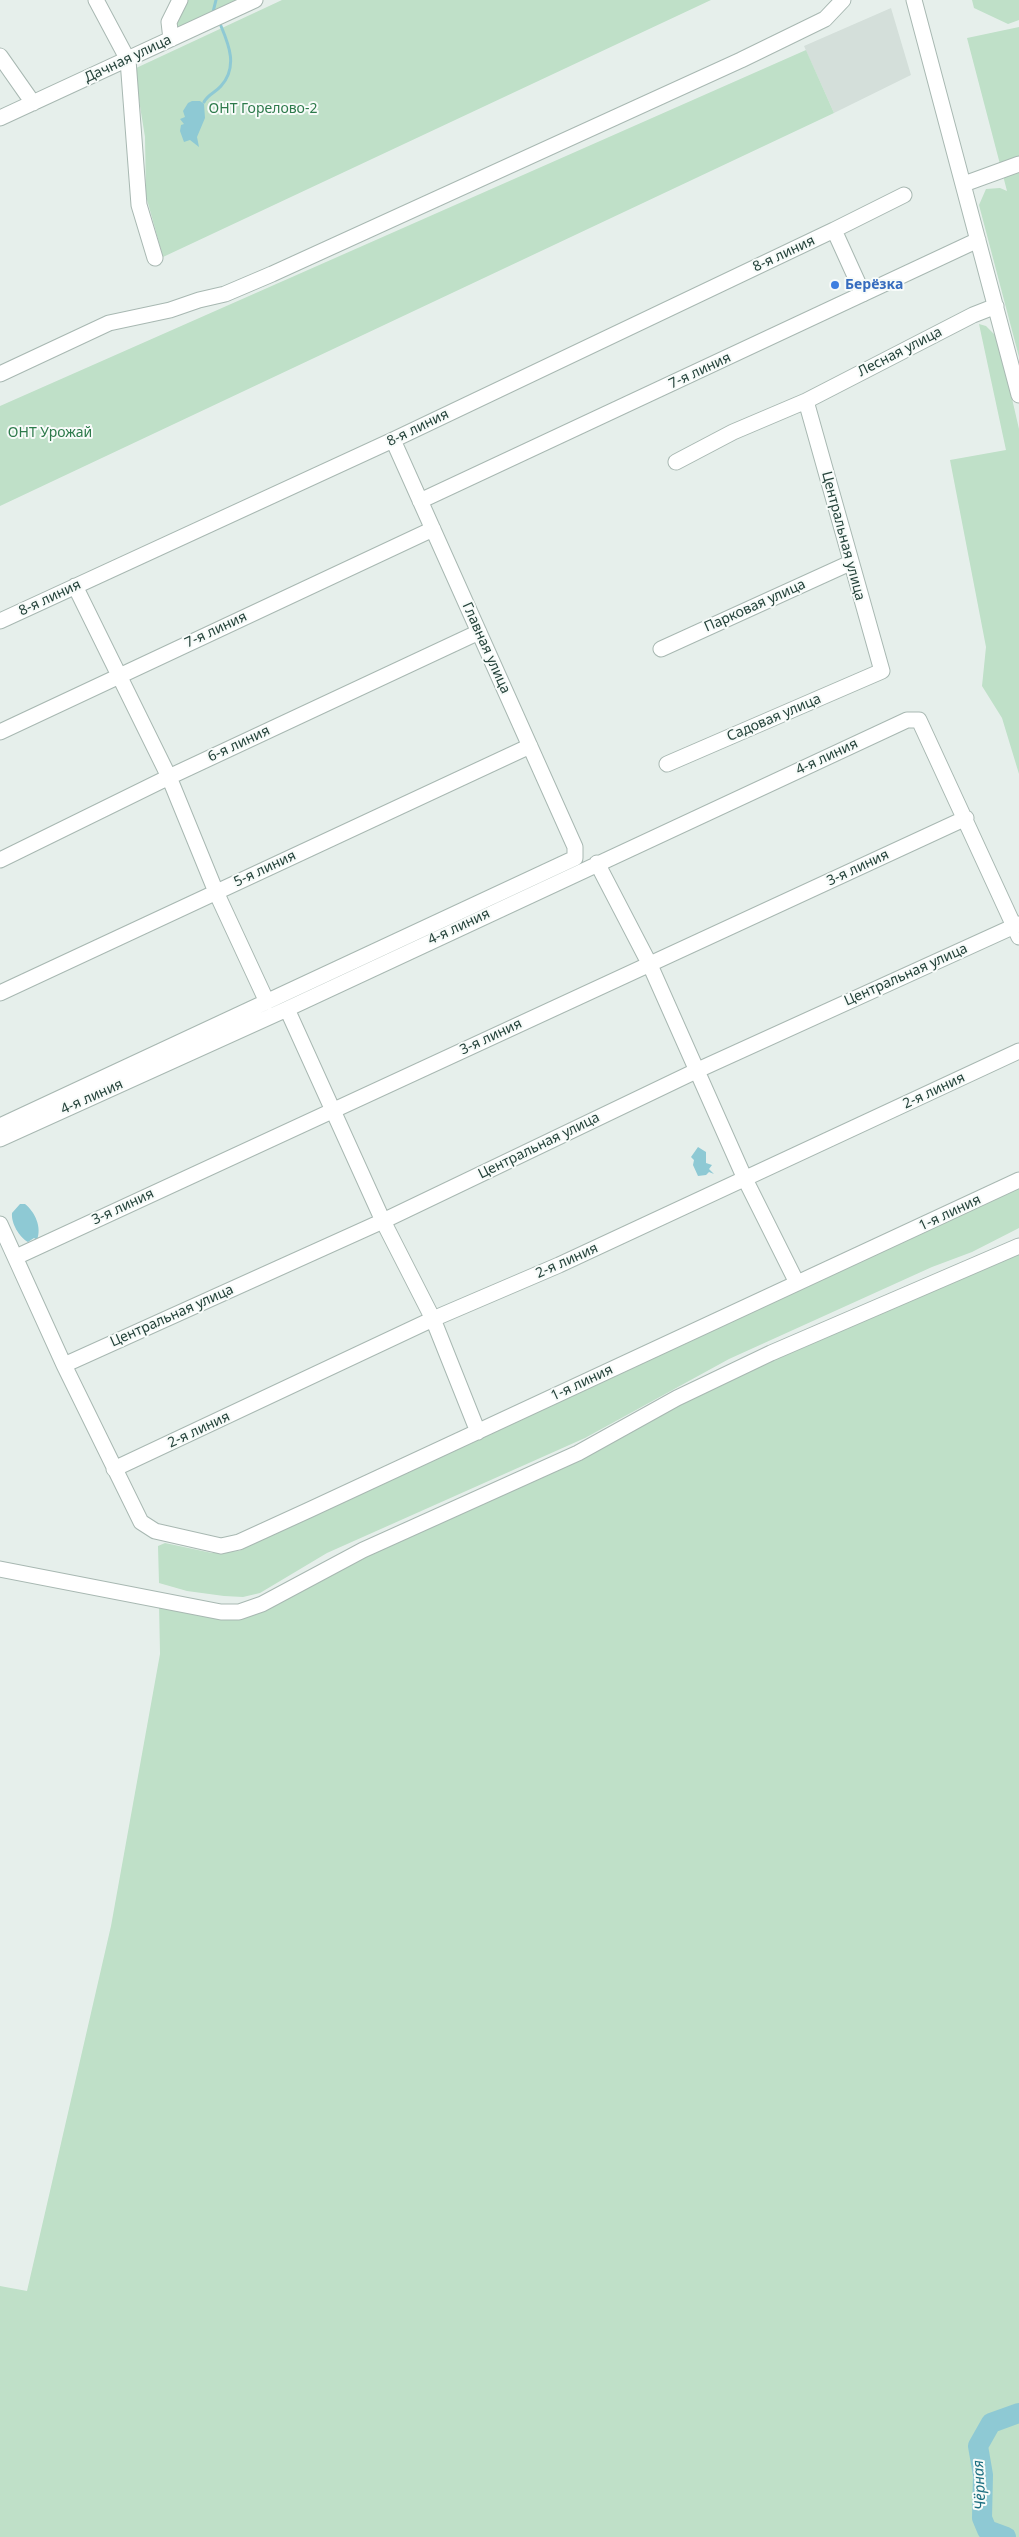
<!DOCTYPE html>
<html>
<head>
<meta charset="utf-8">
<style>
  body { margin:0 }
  canvas { display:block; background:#e6efeb }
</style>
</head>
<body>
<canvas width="1019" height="2537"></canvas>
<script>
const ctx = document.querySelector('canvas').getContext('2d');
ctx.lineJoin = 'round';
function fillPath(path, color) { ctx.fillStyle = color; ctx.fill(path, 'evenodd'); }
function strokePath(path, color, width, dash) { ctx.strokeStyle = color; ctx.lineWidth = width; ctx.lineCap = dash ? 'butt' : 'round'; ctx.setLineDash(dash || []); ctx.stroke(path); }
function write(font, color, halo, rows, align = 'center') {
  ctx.font = font + ' "Noto Sans",sans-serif'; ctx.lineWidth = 4; ctx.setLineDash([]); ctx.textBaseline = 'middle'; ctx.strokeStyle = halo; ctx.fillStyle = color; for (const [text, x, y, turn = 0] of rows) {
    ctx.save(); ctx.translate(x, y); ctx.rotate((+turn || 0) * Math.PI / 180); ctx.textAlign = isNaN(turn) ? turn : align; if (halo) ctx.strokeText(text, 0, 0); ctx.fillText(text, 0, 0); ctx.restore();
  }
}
fillPath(new Path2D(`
  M891 8 911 75 834 113 804 46Z`), '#d4dfda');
fillPath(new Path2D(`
  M186 0H242L176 32V20Z
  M282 0H711L163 257 146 196 145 137 134 69Z
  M972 0H1019V20L1008 24 974 8Z
  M1019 27V357L979 205 986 189 1000 188 1007 191 967 38Z
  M806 50 834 113 0 506V406Z
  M979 324 986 326 995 335 1002 355 1019 429V774L1002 718 982 686 986 647 950 460 1006 450Z
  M1019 1185V1228L972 1252 932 1267 729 1359 585 1438 327 1553 260 1593 243 1597 224 1596 187 1591 159 1583 158 1546 165 1543 212 1553 239 1551 295 1522Z
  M1019 1250V2537H0V2286L27 2291 111 1926 160 1654 159 1603 210 1615 335 1571 625 1436 685 1399Z`), '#bfe0c8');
fillPath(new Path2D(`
  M192 101H200L204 104 205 118 197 137 199 147 190 140 184 142 180 131 181 125 184 124 180 119 185 117 183 111 188 103Z
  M698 1147 706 1152V1163L712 1165 709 1169 714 1174 709 1172 706 1175 698 1176 693 1165 694 1160 691 1157Z
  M20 1204H25C35 1212 42 1227 37 1240L34 1238 28 1242C19 1237 11 1223 12 1213Z`), '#8ec9d4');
strokePath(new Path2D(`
  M213 12 216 0
  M204 102C208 94 215 93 221 86 238 67 229 45 221 26`), '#8ec9d4', 3);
strokePath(new Path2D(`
  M1006 2537 987 2530 982 2518 983 2475 978 2446 991 2423 1019 2413`), '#8ec9d4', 20);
const minor = new Path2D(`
  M96 0 128 60 139 205 155 258
  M914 0 1019 395
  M171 39 169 22 180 0
  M0 56 33 103
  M0 118 255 0
  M964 184 1019 164
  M834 230 904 195
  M0 374 109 323 170 310 199 300 225 294 272 274 741 60 825 19 843 0
  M676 462 733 432 806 401 973 315 996 306
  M420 501 978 240
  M75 586 169 777 216 892 267 1002
  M0 621 393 440 834 230 863 294
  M661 649 850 563
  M0 732 433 529
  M667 764 882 671 806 401
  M0 860 169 777 479 632
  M597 863 650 965 745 1179 797 1283
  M0 993 530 746
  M287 1009 383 1221 433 1319 478 1432
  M0 1126 575 858V847L393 440
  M0 1139 287 1009 907 720H919L1019 937
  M0 1224 64 1365 141 1522 155 1531 221 1546 239 1542 309 1510 1019 1180
  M16 1257 966 818
  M64 1365 383 1221 698 1070 1019 924
  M114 1469 433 1319 559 1265 1019 1051
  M0 1569 221 1612H239L262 1604 363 1550 578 1453 677 1398 771 1353 1019 1246`);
strokePath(minor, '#a8b8b2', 17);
strokePath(minor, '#fff', 15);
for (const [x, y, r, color] of [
  [835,285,5,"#3f7fe0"]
]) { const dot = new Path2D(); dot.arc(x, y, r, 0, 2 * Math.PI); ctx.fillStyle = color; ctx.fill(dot); strokePath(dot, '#f7fbf9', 2); }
write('14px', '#24423a', '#f7fbf9', [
  ["Дачная улица",128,59,-25],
  ["8-я линия",784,254,-25],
  ["Лесная улица",900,352,-27],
  ["7-я линия",700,371,-25],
  ["8-я линия",418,428,-26],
  ["Центральная улица",843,536,75],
  ["8-я линия",50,598,-25],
  ["Парковая улица",755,606,-24],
  ["7-я линия",216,630,-25],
  ["Главная улица",486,648,66],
  ["Садовая улица",774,718,-23],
  ["6-я линия",239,744,-25],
  ["4-я линия",827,757,-25],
  ["3-я линия",858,868,-25],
  ["5-я линия",265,869,-25],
  ["4-я линия",459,927,-25],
  ["Центральная улица",906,975,-24],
  ["3-я линия",491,1037,-25],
  ["2-я линия",934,1091,-25],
  ["4-я линия",92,1097,-24],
  ["Центральная улица",539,1146,-26],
  ["3-я линия",123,1207,-25],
  ["1-я линия",950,1213,-25],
  ["2-я линия",567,1261,-24],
  ["Центральная улица",172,1316,-24],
  ["1-я линия",582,1383,-25],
  ["2-я линия",199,1430,-25]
]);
write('14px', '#2d7a4b', '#f7fbf9', [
  ["ОНТ Горелово-2",263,109],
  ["ОНТ Урожай",50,433]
]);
write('bold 14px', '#366cbe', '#f7fbf9', [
  ["Берёзка",845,285]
], 'left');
write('italic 15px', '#1c6f80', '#f7fbf9', [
  ["Чёрная",980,2485,-93]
]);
</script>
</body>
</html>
